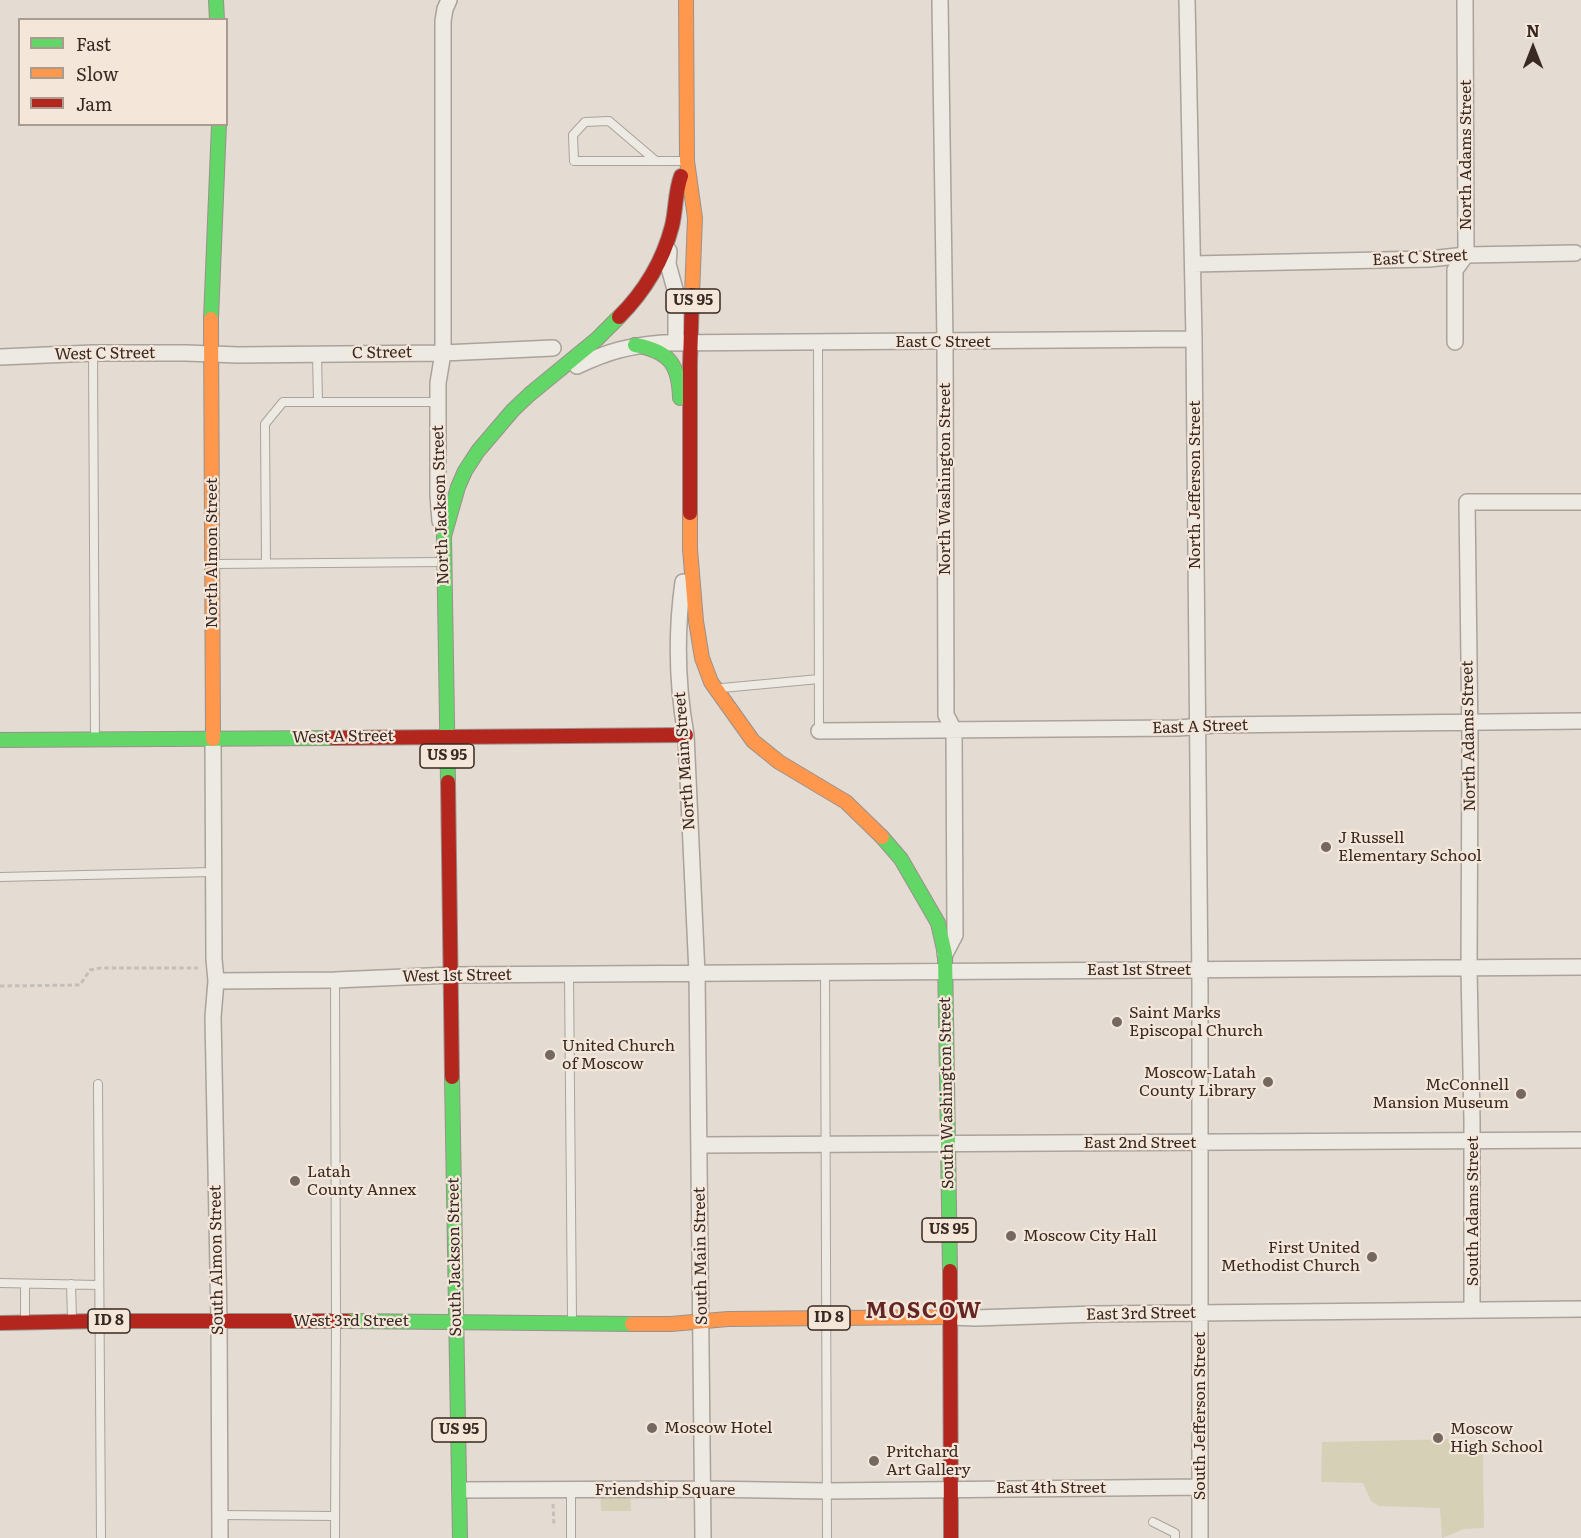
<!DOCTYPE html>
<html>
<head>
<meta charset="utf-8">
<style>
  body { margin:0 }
  #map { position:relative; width:1581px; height:1538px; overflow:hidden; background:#e4dcd3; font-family:Literata,serif }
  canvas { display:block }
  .legend { position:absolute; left:18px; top:18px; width:210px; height:108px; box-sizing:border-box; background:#f4e7da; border:2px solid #a99b90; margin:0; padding:8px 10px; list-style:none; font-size:18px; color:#392922 }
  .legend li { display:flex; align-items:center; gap:12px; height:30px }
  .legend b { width:30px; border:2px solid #a99b90 }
  .north { position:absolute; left:1503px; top:18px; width:60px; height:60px; -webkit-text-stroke:4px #f4e7da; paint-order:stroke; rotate:0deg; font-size:16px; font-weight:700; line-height:24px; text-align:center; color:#392922 }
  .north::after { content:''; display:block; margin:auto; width:21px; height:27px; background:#392922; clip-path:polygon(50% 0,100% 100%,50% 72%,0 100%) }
</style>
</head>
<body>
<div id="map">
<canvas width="1581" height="1538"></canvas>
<ul class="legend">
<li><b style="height:8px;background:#63d668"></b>Fast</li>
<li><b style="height:8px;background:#ff974d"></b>Slow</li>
<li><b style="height:8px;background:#b3261e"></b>Jam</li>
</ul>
<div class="north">N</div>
</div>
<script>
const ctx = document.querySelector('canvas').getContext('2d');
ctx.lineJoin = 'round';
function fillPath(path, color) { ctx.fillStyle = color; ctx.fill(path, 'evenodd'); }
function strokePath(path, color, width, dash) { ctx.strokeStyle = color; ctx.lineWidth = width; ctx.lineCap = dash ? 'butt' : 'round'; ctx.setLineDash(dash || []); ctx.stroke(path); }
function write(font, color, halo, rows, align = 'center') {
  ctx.font = font + ' Literata,serif'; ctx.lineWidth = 4.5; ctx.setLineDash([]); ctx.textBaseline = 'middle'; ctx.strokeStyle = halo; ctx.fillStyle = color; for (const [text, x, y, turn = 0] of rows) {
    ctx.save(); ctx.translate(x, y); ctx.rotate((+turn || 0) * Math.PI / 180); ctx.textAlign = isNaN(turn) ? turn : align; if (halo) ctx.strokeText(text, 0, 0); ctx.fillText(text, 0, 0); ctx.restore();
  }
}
fillPath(new Path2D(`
  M1455 1439V1447L1478 1448 1483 1454 1484 1528 1464 1529 1442 1538 1440 1508 1379 1506 1371 1501 1363 1483 1321 1482 1322 1442Z
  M600 1490H630L631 1511H601Z`), '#d5d0b6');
const lane = new Path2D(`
  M656 161 609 121 585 122 573 135 574 161H682
  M818 342 819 731
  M93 353 95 739
  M317 354 318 402
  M266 563 265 424 283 402H438
  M213 564 441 562
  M722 688 819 679
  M0 877 213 872
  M825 973 827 1538
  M569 975 572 1319
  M335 980 336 1322 335 1538
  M98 1084 101 1538
  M0 1283 99 1285
  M25 1284V1318
  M71 1284 72 1319
  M571 1490V1538
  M220 1515 335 1516
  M1153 1522 1175 1533V1538`);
const street = new Path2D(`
  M940 0 945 342 946 715 954 730 955 935 945 954
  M1187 0 1194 339 1200 988V1538
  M669 251 668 264 676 293V343
  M1193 264 1429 259 1466 255 1575 253
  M1455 342V270L1466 255 1465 0
  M0 357 93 353H186L238 355 443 353 553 348
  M577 366C609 351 628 346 663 343L1194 339
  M440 521 438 495V383L443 353V21L445 9 449 0
  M683 582C676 632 677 685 686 735L697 974 703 1538
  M819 731 1178 728 1215 725 1581 721
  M213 739 214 959 216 981 213 1017 219 1321 220 1538
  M216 981 335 980 451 975 1581 967
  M700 1145 1581 1140
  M1472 1309V1121L1469 969 1470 740 1467 502H1581
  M951 1317 975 1318 1096 1314 1581 1309
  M460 1490 702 1489 827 1491 1200 1487`);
const fast = new Path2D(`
  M216 0 217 20
  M211 319 219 124
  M635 345C669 351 679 364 680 398
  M0 740 333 738
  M448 782 444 536 458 487 465 471 478 451 513 410 530 394 597 339 619 317
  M882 837 901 859 938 923 945 954 950 1271
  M452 1077 460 1538
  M347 1321 632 1324`);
const slow = new Path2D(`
  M686 0 687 161 695 218 692 295
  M211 319 213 739
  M690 513V549L696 621 702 658 711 682 753 741 779 762 846 802 882 837
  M632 1324H671L728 1319 951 1317`);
const jam = new Path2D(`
  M619 317C644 292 663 261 672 226 676 210 675 192 681 176
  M690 513V364L692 295
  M333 738 686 735
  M448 782 452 1077
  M950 1271 951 1538
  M0 1323 99 1321H347`);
strokePath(lane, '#aaa29b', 10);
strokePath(street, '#aaa29b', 18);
strokePath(fast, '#9a918b', 16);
strokePath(slow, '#9a918b', 16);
strokePath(jam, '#9a918b', 16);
strokePath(new Path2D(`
  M0 986 80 985 90 970 101 968H198
  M553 1504 554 1526`), '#c5bfba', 3, [4.5, 3]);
strokePath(lane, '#ede9e3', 8);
strokePath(street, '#ede9e3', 15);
strokePath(fast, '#63d668', 14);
strokePath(slow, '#ff974d', 14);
strokePath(jam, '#b3261e', 14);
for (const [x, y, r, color] of [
  [1326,847,6,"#756860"],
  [1117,1022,6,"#756860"],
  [550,1055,6,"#756860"],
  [1268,1082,6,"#756860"],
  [1521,1094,6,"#756860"],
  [295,1181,6,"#756860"],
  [1011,1236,6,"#756860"],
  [1372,1257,6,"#756860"],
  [652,1428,6,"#756860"],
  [1438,1438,6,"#756860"],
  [874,1461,6,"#756860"]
]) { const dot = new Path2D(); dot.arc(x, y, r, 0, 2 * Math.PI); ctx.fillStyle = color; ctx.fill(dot); strokePath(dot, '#f4e7da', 2); }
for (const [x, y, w] of [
  [693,301,54],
  [447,756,54],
  [949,1230,54],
  [829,1318,42],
  [109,1321,42],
  [459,1430,54]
]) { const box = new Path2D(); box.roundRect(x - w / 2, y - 12, w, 24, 4.5); ctx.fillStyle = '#f4e7da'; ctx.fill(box); strokePath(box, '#392922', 1.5); }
write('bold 15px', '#392922', null, [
  ["US 95",693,301],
  ["US 95",447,756],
  ["US 95",949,1230],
  ["ID 8",829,1318],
  ["ID 8",109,1321],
  ["US 95",459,1430]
]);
write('16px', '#392922', '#f4e7da', [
  ["North Adams Street",1466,155,-90],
  ["East C Street",1420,258,-3],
  ["East C Street",943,342],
  ["C Street",382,353,-1],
  ["West C Street",105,354,-1],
  ["North Washington Street",945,479,-90],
  ["North Jefferson Street",1195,485,-90],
  ["North Jackson Street",441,505,-92],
  ["North Almon Street",212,553,-90],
  ["East A Street",1200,727,-2],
  ["North Adams Street",1469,736,-91],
  ["West A Street",343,737,-1],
  ["North Main Street",685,761,-94],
  ["East 1st Street",1139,970],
  ["West 1st Street",457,976,-1],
  ["South Washington Street",947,1093,-91],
  ["East 2nd Street",1140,1143],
  ["South Adams Street",1473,1211,-90],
  ["South Main Street",701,1256,-91],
  ["South Jackson Street",455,1257,-91],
  ["South Almon Street",217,1260,-91],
  ["East 3rd Street",1141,1314,-1],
  ["West 3rd Street",351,1321],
  ["South Jefferson Street",1200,1416,-90],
  ["East 4th Street",1051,1488],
  ["Friendship Square",665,1490]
]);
write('16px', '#392922', '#f4e7da', [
  ["J Russell",1338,838],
  ["Elementary School",1338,856],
  ["Saint Marks",1129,1013],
  ["Episcopal Church",1129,1031],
  ["United Church",562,1046],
  ["of Moscow",562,1064],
  ["Moscow-Latah",1256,1073,"right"],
  ["County Library",1256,1091,"right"],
  ["McConnell",1509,1085,"right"],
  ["Mansion Museum",1509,1103,"right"],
  ["Latah",307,1172],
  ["County Annex",307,1190],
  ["Moscow City Hall",1023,1236],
  ["First United",1360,1248,"right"],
  ["Methodist Church",1360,1266,"right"],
  ["Moscow Hotel",664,1428],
  ["Moscow",1450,1429],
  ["High School",1450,1447],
  ["Pritchard",886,1452],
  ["Art Gallery",886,1470]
], 'left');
ctx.letterSpacing = '1.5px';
write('bold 22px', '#632625', '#f4e7da', [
  ["MOSCOW",924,1312]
]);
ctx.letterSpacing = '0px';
</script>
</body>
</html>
